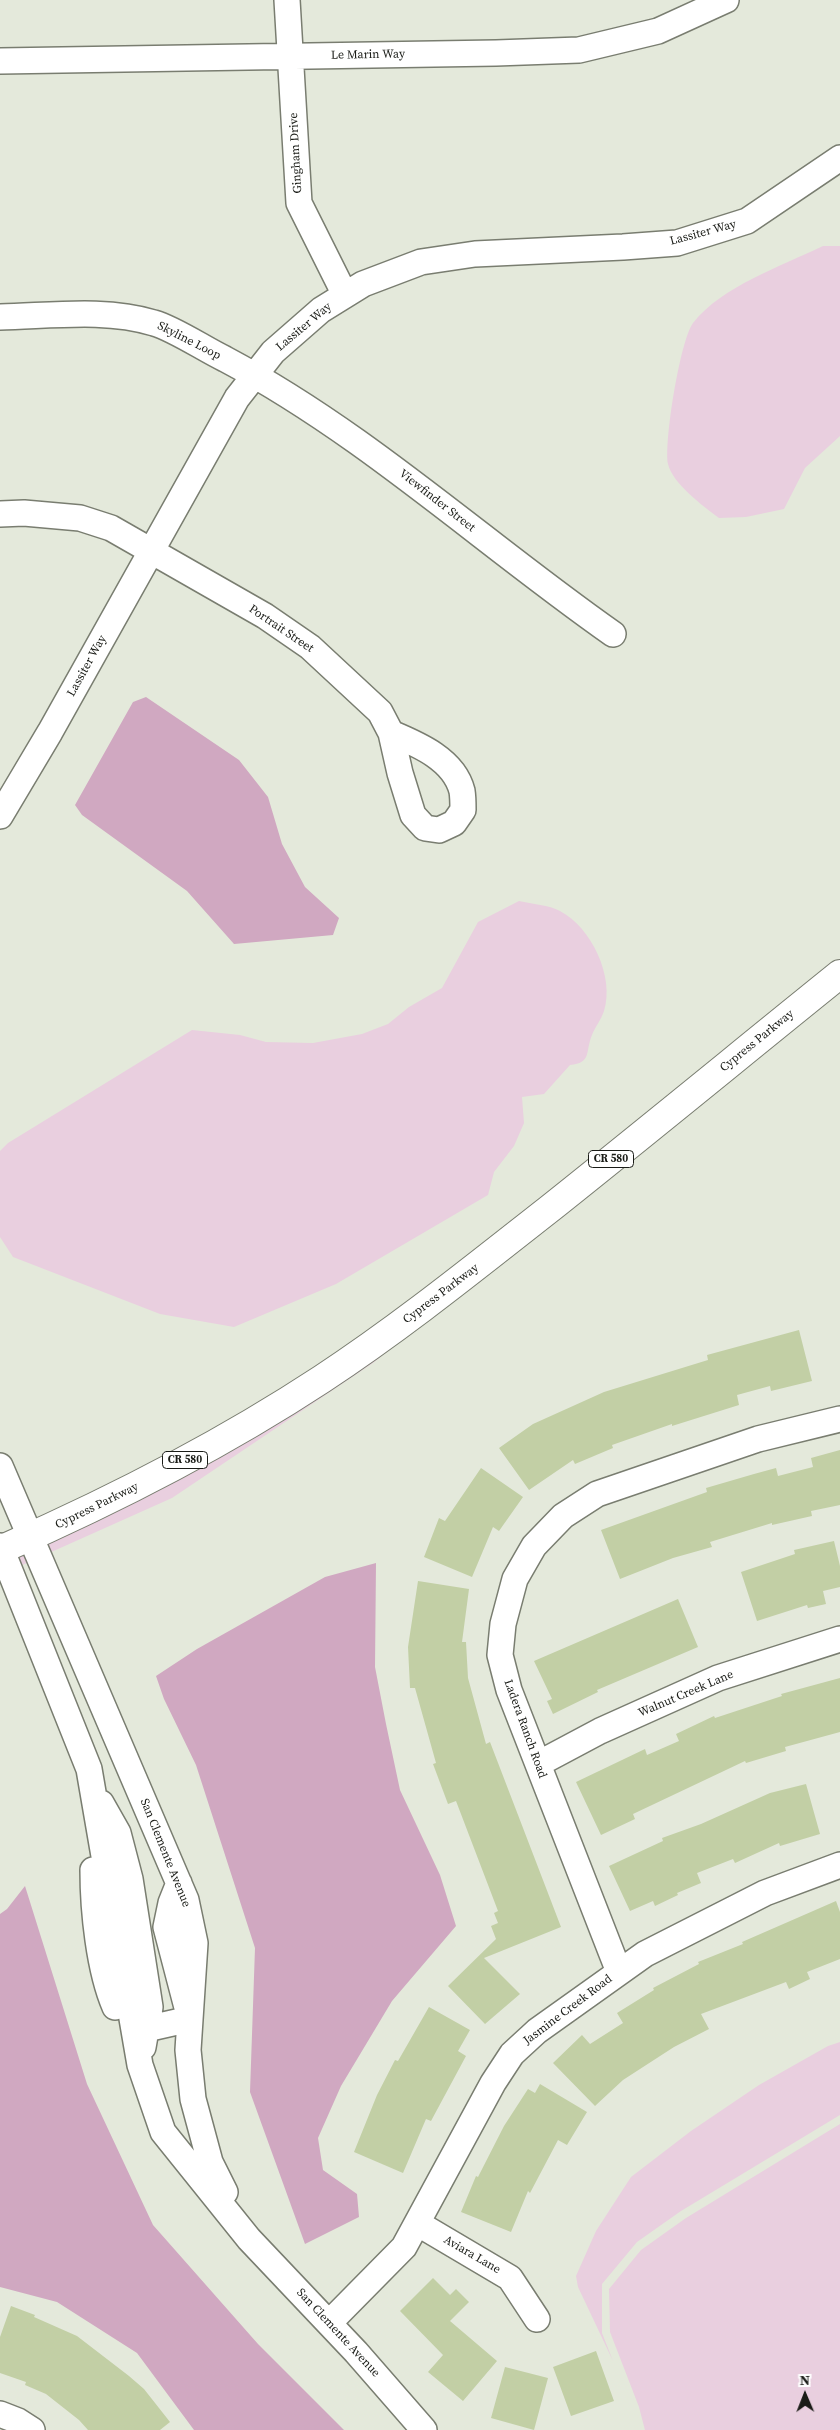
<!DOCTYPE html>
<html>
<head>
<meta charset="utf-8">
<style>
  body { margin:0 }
  #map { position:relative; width:840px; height:2430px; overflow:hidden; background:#e4e9db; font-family:"Source Serif 4",serif }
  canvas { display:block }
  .north { position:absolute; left:780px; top:2370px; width:50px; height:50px; -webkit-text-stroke:4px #fff; paint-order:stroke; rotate:359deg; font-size:14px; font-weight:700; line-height:20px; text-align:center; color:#1a1c17 }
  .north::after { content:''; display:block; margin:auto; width:18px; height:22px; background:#1a1c17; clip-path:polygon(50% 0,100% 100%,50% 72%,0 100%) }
</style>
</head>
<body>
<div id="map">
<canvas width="840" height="2430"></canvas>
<div class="north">N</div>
</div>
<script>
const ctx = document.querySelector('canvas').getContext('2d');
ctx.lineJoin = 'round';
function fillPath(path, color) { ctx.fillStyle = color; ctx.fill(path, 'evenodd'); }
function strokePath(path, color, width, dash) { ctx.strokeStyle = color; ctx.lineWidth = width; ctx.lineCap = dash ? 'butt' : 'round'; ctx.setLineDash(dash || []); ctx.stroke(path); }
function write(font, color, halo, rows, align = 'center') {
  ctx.font = font + ' "Source Serif 4",serif'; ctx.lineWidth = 4; ctx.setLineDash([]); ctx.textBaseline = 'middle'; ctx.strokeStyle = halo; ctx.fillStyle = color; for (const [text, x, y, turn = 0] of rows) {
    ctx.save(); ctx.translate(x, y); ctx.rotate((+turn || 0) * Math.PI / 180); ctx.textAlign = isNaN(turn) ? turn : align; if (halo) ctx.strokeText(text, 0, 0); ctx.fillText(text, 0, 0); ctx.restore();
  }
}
fillPath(new Path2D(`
  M823 246H840V436L805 468 784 509 746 517 719 518C704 507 672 483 668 464 664 441 680 341 693 323 722 286 782 266 823 246Z
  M519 901C532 904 549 905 560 911 591 927 615 977 604 1011 601 1020 595 1027 592 1035 585 1052 592 1063 570 1065L544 1094 522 1097 524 1123 514 1146 494 1172 488 1195 336 1284 234 1327 160 1314 13 1257 0 1237V1151L8 1143 192 1030 240 1035 266 1042 313 1043 362 1034 388 1024 409 1007 442 988 478 922Z
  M501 1259 373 1363 172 1498 0 1575V1561Z
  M840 2042V2115L681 2211 637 2242 602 2284V2333L613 2361 578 2287 576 2276 596 2231 631 2177 691 2131 759 2085 828 2046Z
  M840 2124V2430H645L639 2407 610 2332 609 2289 641 2250 686 2218Z`), '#e9cfdf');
fillPath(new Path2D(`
  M146 697 239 760 268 797 282 844 305 887 339 918 333 935 234 944 187 891 82 815 75 805 133 702Z
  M376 1563 375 1667 386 1724 400 1790 440 1875 456 1926 392 2001 341 2086 318 2138 323 2170 357 2194 359 2217 305 2244 250 2092 255 1948 196 1765 164 1699 156 1676 197 1649 325 1577Z
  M25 1886 87 2084 153 2225 258 2344 344 2430H194L137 2353 57 2302 0 2287V1914L7 1909Z`), '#d0a8c1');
fillPath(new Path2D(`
  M799 1330 812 1381 771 1391 770 1386 737 1395 739 1405 672 1426V1424L612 1445 613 1448 575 1464 573 1460 529 1490 499 1448 533 1424 604 1392 708 1360 707 1355Z
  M840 1450V1505L811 1511 812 1516 772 1525V1523L710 1542 712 1547 673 1558 620 1579 601 1530 707 1492 706 1488 754 1474 776 1468 778 1476 813 1467 811 1458Z
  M481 1468 523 1497 499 1531 493 1527 472 1577 424 1557 439 1518 445 1521Z
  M834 1541 840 1566V1587L823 1591 826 1604 808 1608 807 1605 757 1621 741 1572 795 1554 794 1550Z
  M418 1581 469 1589 462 1642H466L468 1678 486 1744 490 1742 561 1927 484 1958 520 1994 485 2024 448 1986 496 1939 491 1926 498 1923 494 1913 498 1911 456 1801 448 1804 433 1764 436 1763 415 1688H410L408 1647Z
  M678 1599 698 1647 597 1690 598 1692 553 1714 547 1701 552 1699 534 1661Z
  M840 1678V1732L785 1747 786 1751 746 1763 745 1761 633 1814 635 1819 601 1835 576 1782 645 1749 647 1755 679 1741 676 1734 714 1716 715 1718 782 1696 781 1694Z
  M806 1784 820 1834 780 1846 779 1843 735 1863 733 1859 697 1873 701 1883 677 1893 678 1895 655 1906 653 1901 630 1911 609 1866 663 1841 662 1838 701 1824 770 1793Z
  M836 1901 840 1912V1959L807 1972 810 1979 789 1989 786 1982 701 2014 709 2029 674 2047 623 2080 595 2106 553 2063 582 2035 590 2044 623 2023 617 2013 654 1990 653 1988 699 1964 698 1962 743 1944 742 1942Z
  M429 2007 470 2030 458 2051 466 2056 431 2121 426 2119 403 2173 354 2152 377 2095 395 2060 398 2061Z
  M540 2084 587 2112 567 2145 558 2140 530 2193 528 2191 511 2232 461 2212 476 2176 478 2177 504 2126 528 2089 535 2093Z
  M433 2278 450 2295 456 2289 469 2302 450 2321 497 2361 463 2401 428 2372 443 2355 400 2311Z
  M11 2306 35 2315 34 2317 77 2336 129 2376 144 2389 170 2422 160 2430H88L79 2420 46 2394 25 2385 26 2382 0 2373V2337Z
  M596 2351 614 2401 571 2416 553 2367Z
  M505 2367 548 2378 534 2430 491 2418Z`), '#c2cfa5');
const minor = new Path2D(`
  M287 0 299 203 345 295
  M0 61 496 53 579 50 658 31 726 0
  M0 317C50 316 106 308 154 323 175 329 204 349 225 359 366 434 483 543 613 634
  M0 514 24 513 80 518 111 528 265 616 310 647 380 712 391 733 400 773 413 815 425 828 439 830 454 823 463 810C463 804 463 797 462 791 454 759 417 744 391 733
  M0 816 50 732 237 398 273 352 321 310 363 284 421 262 475 254 623 247 677 243 747 221 840 158
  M0 1466 186 1900 195 1943 188 2050 193 2099 210 2162 225 2192
  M0 1546 89 1769 140 2065 163 2132 249 2239 356 2352 424 2430
  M538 1764 600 1731 718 1678 840 1639
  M101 1803 118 1833 130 1879 150 2007 143 2047
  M93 1870C93 1911 99 1970 115 2007
  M619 1972 509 1690 500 1655 503 1624 515 1579 534 1546 563 1516 597 1494 758 1439 840 1419
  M146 2029 190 2019 166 1927 171 1903 179 1883
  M417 2223 510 2278 537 2319
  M329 2323 404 2247 493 2083 512 2054 537 2031 645 1954 765 1893 840 1865
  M0 2414 18 2421 32 2430`);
const major = new Path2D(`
  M0 1550C112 1501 220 1446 322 1379 401 1327 474 1268 548 1210 646 1132 742 1053 840 974`);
strokePath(minor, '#797d70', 28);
strokePath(major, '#797d70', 30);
strokePath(minor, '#fff', 25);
strokePath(major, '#fff', 28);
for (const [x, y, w] of [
  [611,1159,45],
  [185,1460,45]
]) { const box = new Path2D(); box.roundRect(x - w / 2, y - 8.5, w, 17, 4); ctx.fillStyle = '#fff'; ctx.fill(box); strokePath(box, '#1a1c17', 1); }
write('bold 11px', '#1a1c17', null, [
  ["CR 580",611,1159],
  ["CR 580",185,1460]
]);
write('12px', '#1a1c17', '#fff', [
  ["Le Marin Way",368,55,-1],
  ["Gingham Drive",296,153,-93],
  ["Lassiter Way",703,233,-15],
  ["Lassiter Way",304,327,-40],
  ["Skyline Loop",189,341,27],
  ["Viewfinder Street",437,501,38],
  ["Portrait Street",281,629,34],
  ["Lassiter Way",87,666,-61],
  ["Cypress Parkway",757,1041,-39],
  ["Cypress Parkway",441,1294,-37],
  ["Cypress Parkway",97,1506,-26],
  ["Walnut Creek Lane",686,1694,-23],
  ["Ladera Ranch Road",525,1729,70],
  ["San Clemente Avenue",165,1853,68],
  ["Jasmine Creek Road",568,2010,-37],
  ["Aviara Lane",472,2255,30],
  ["San Clemente Avenue",338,2333,47]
]);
</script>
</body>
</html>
